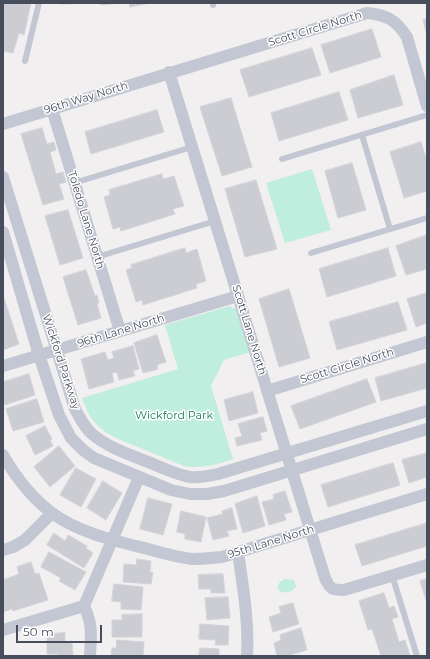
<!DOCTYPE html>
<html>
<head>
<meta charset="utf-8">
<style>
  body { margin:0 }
  #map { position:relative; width:430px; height:659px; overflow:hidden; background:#f1efef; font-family:Montserrat,sans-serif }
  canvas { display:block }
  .frame { position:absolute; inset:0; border:4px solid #484d5b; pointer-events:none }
  .scale { position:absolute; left:16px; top:625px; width:86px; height:18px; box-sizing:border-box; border:2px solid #484d5b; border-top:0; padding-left:5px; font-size:12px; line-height:14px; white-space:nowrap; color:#484d5b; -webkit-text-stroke:3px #fff; paint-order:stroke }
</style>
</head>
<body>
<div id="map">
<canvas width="430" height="659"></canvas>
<div class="frame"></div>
<div class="scale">50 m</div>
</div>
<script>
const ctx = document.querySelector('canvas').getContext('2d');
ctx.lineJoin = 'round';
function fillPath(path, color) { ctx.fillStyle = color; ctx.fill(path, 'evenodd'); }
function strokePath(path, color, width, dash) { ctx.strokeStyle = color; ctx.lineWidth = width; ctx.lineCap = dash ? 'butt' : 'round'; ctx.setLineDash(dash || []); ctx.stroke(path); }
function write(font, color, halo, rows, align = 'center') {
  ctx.font = font + ' Montserrat,sans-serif'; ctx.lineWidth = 3; ctx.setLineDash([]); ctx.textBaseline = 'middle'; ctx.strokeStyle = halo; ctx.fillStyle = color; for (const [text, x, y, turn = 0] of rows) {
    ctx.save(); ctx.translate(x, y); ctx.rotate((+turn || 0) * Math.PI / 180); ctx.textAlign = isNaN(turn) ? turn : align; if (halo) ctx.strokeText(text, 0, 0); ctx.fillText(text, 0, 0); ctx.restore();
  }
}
fillPath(new Path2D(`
  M312 169 331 230 285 243 266 183Z
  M230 306 237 310 250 352 224 360 211 386 233 459C216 465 202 469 184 466 169 460 153 453 138 447 108 435 93 430 82 398L178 369 165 325Z
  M285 579 294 580 296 586C293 592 287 593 281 592L278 589C277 584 280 581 285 579Z`), '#bfedde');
const building = new Path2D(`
  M4 3H31L24 35 19 33 13 53 3 51V9Z
  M61 3H122L101 5V3L61 4Z
  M130 3H150L130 7Z
  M427 19V35L423 20Z
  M372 29 381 57 330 73 321 45Z
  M312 48 321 75 249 97 240 70Z
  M394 75 403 105 358 118 350 90Z
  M339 92 348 120 279 141 271 113Z
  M231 98 252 167 222 176 200 107Z
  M157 110 164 132 91 154 85 132Z
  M42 128 47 144 54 142 56 150 50 152 56 174 63 172 66 182 59 184 64 199 43 205 21 134Z
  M421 142 427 161V191L404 198 390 152Z
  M352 163 366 210 338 218 325 171Z
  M162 174 163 179 174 176 184 206 173 209 175 214 121 231 120 227 113 229 104 197 110 195 109 190Z
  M256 180 277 249 245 257 225 189Z
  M68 210 83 258 60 265 45 216Z
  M427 235V269L406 275 396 246Z
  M185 248 186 253 197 249 206 281 196 284 197 288 143 305 142 300 136 302 126 270 132 268 131 265Z
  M388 248 396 276 327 297 319 269Z
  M86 270 95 296 97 295 99 303 97 304 101 318 78 325 63 277Z
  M289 289 310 358 279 367 259 299Z
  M427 293V323L416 327 407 299Z
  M3 295 19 344 3 350Z
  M398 302 407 330 337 350 329 322Z
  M157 335 166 362 157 365 158 369 143 373 134 343Z
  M133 346 139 369 133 371 135 376 119 380 117 372 112 373 114 382 89 389 81 359 105 352 108 360 114 358 112 352Z
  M427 363V388L381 401 375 378Z
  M29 374 35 395 5 405 3 399V382Z
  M367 379 376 402 300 429 291 406Z
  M253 392 258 413 229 421 224 400Z
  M37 399 44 422 13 431 6 409Z
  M263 417 267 431 260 433 262 440 237 446 235 438 242 436 238 424Z
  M45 426 52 439 50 440 53 446 35 455 26 436Z
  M59 446 75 466 50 487 34 467Z
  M427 453V477L409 483 402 460Z
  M393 463 400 485 328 507 321 485Z
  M76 468 96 479 81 507 60 495Z
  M103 481 122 493 106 520 87 508Z
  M285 491 292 512 284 514 286 520 269 525 262 502 274 499 273 495Z
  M257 496 265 526 243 533 235 504Z
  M148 498 172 504 163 535 140 529Z
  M232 508 237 529 227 531 229 536 213 540 207 518 223 514 222 511Z
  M181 511 206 517 201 542 185 539V534L177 532Z
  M427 523V546L362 566 355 545Z
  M54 533 65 541 68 535 87 546 86 548 93 553 84 568 47 545Z
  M49 552 86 572 75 590 59 581 61 578 41 567Z
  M137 559 151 561 150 573 153 572 151 584 123 582 124 564 136 565Z
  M31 562 35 574 39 573 48 600 13 611 12 609 3 612V580L19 574 17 567Z
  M223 574 225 593H211V589H199L198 575Z
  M427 579V603L420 581Z
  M114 584 143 587 141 610 121 609V602L112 601Z
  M384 593 389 608 394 606 398 617 392 619 399 642 405 640 410 656H381L372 629 368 630 359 601Z
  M228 597 230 618 207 620 205 598Z
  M293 603 299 624 273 632 269 617 281 613 279 607Z
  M142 614V637H112V620H122V615Z
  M200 624 229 626 228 645H215L216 640 199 639Z
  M301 628 307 650 287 656H277L274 643 281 640 280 635Z
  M65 633V642L72 641 73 656H58V654H47V634Z
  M117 640 144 642 143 656H111L112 648H116Z
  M200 648 219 649V656H225H199Z`);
fillPath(building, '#cccdd3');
strokePath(building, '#d3d3da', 1);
strokePath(new Path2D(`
  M213 3V5
  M25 61 39 3
  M362 135 390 229
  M282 159 427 115
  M74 183 192 147
  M311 253 427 218
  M97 257 215 221
  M392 575 417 656`), '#c3c7d3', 6);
strokePath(new Path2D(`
  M169 72 325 578C330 589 332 590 344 590L427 565
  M52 109 120 331
  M3 124 367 13C387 15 396 20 407 37L427 106
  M3 177 75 409C80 418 84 427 92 434 110 449 132 455 153 464 165 469 177 475 190 477 200 478 209 476 218 474L427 411
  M3 232 39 355 59 415 71 438 83 450 94 458 171 490 190 494H207L224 491 427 429
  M3 366 238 296
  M267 391 427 342
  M3 455C15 476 32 498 52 513 79 533 116 541 148 549 162 553 177 557 192 559 202 559 212 558 222 557L427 494
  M3 550 13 547 25 540 52 513
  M238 552C243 588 249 620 247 656
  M3 630 84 606
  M90 656C91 635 93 625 84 606L139 477`), '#c3c7d3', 12);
write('11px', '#484d5b', '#fff', [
  ["Scott Circle North",315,29,-17],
  ["96th Way North",86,98,-17],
  ["Toledo Lane North",86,220,73],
  ["Scott Lane North",249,330,73],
  ["96th Lane North",121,331,-17],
  ["Wickford Parkway",61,362,72],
  ["Scott Circle North",347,366,-17],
  ["95th Lane North",271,542,-17]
]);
write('11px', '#1b7a65', '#fff', [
  ["Wickford Park",174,416]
]);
</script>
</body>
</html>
